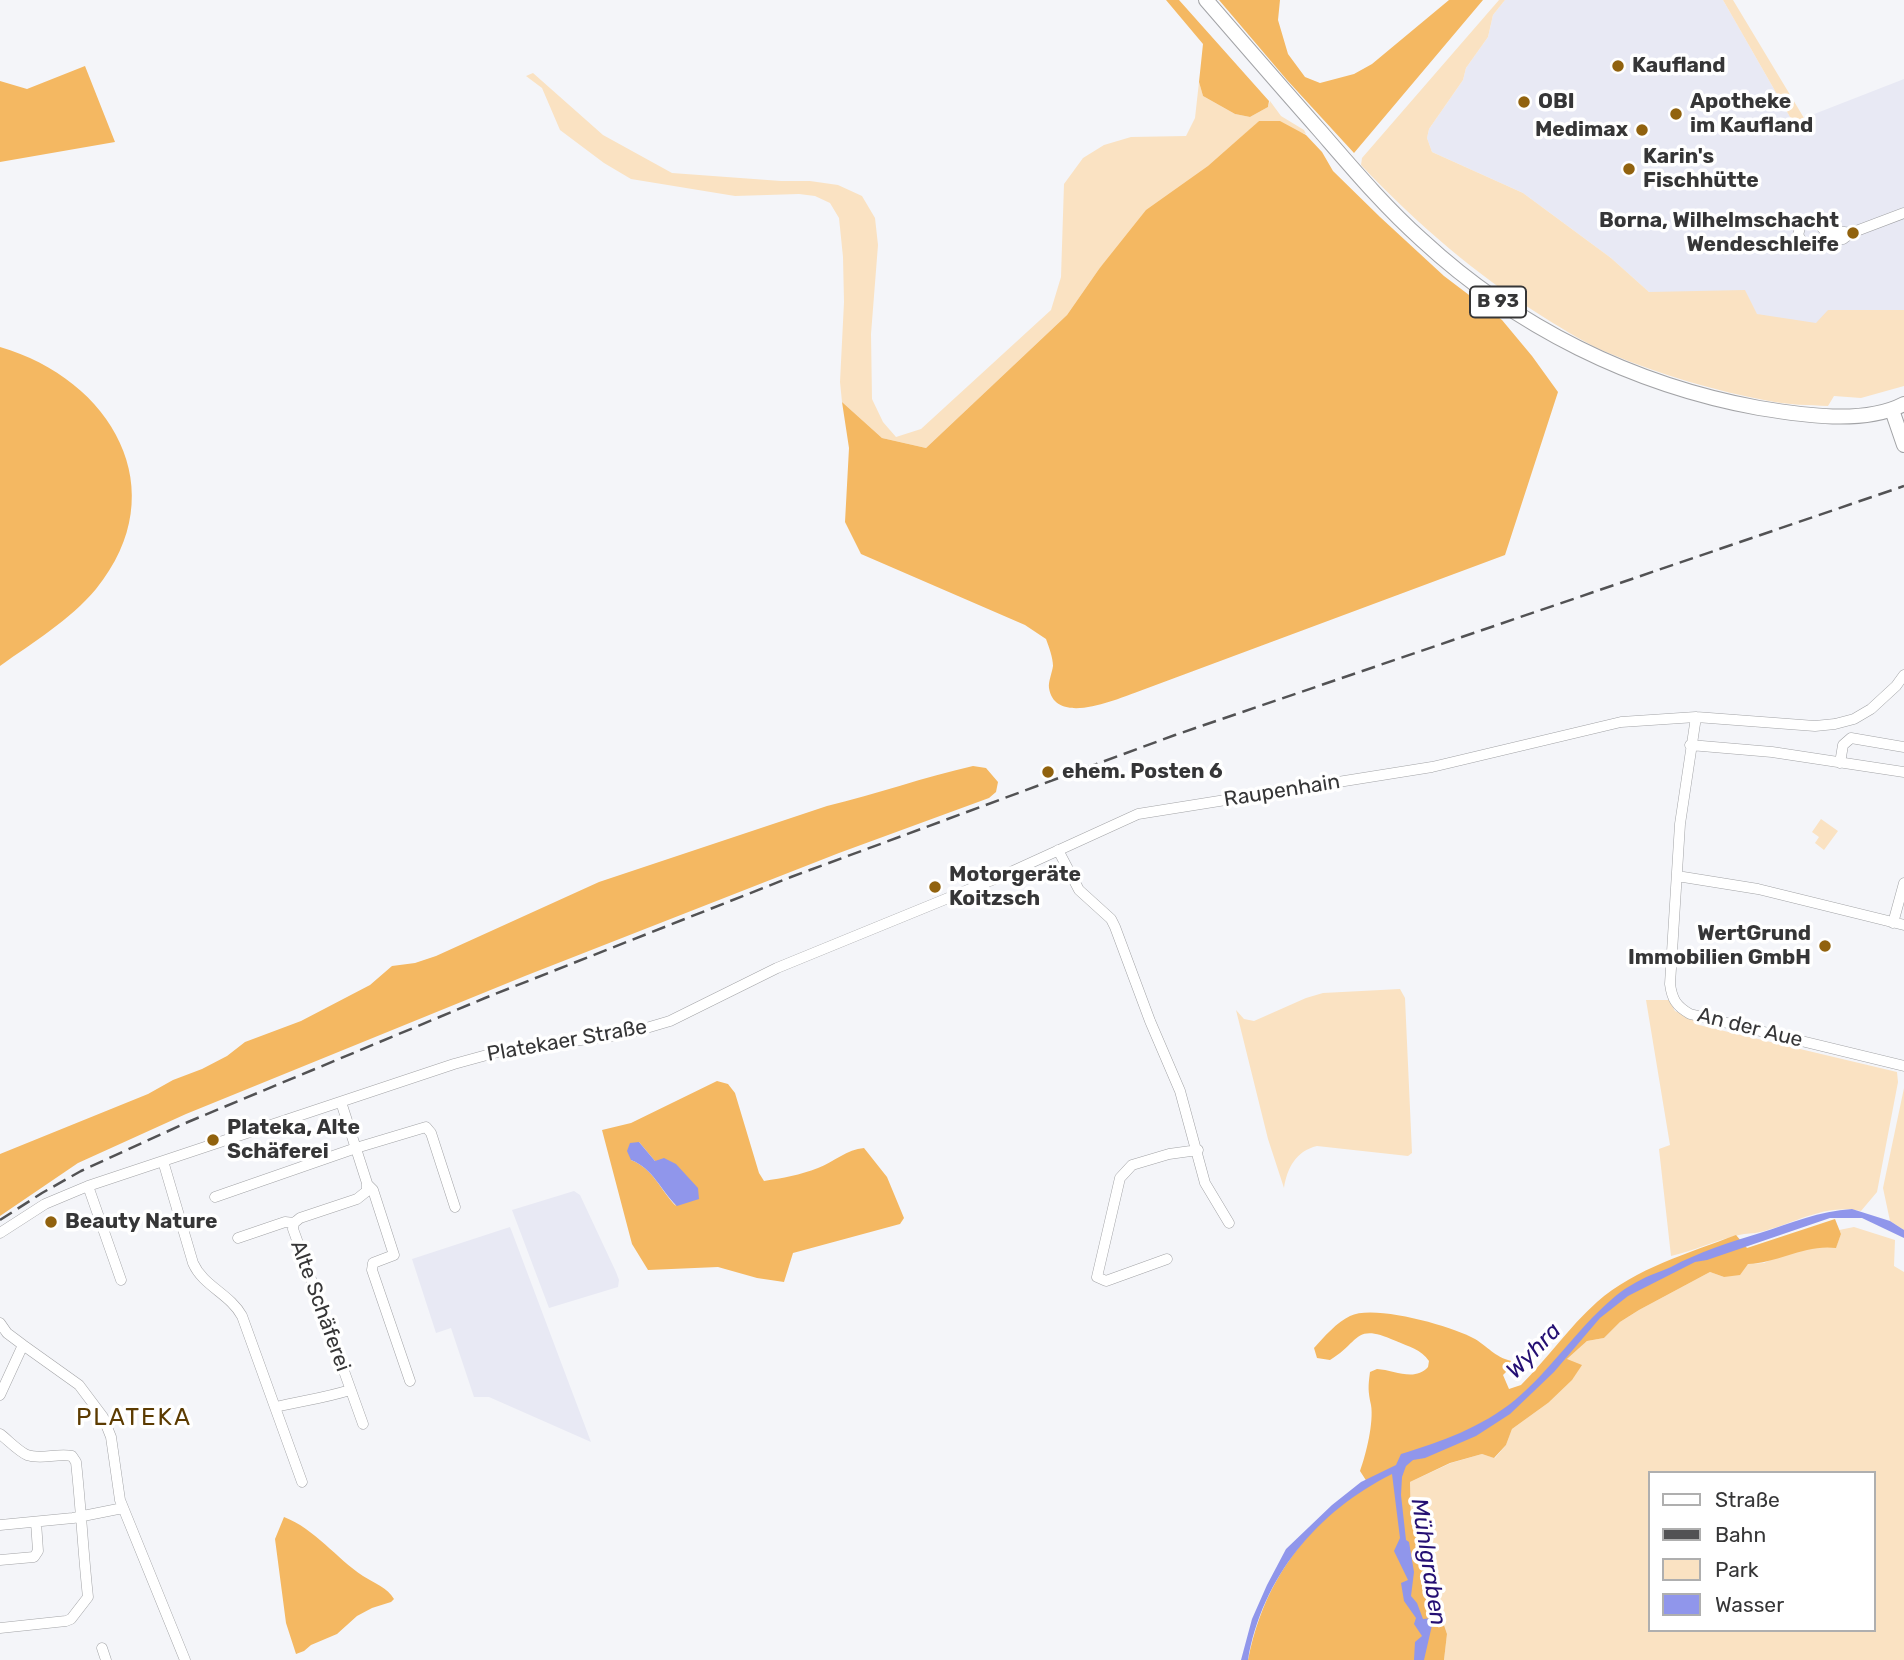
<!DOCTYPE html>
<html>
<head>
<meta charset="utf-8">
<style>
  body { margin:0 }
  #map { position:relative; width:1904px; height:1660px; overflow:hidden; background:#f4f5f9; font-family:Rubik,sans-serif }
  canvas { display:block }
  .legend { position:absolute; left:1648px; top:1471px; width:228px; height:161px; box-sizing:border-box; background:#fff; border:2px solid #afafaf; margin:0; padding:9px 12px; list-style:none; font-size:21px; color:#363637 }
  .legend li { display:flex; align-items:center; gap:14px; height:35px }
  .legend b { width:35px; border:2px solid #afafaf }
</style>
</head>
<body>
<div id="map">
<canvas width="1904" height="1660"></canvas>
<ul class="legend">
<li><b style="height:9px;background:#fff"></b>Straße</li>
<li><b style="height:9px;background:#525254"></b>Bahn</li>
<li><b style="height:19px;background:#fae2c2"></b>Park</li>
<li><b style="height:19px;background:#9096eb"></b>Wasser</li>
</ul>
</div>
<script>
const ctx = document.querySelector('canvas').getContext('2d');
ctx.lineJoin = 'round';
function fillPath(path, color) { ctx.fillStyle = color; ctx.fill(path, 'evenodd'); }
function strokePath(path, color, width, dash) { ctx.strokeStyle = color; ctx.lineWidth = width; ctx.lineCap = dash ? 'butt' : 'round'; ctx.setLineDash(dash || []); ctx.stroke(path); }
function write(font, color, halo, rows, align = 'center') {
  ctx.font = font + ' Rubik,sans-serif'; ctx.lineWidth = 7; ctx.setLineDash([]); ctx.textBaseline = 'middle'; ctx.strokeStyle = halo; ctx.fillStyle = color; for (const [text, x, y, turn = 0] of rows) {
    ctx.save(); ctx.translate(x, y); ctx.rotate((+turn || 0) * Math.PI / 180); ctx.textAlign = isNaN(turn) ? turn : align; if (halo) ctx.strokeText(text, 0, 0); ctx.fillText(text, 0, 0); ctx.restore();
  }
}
fillPath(new Path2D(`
  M1505 0H1723L1794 124 1804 118 1904 79V345L1649 292 1611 258 1523 193 1432 152 1427 138 1429 129 1463 80 1466 68 1488 37 1493 15Z
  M574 1191 580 1195 616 1272 619 1280 618 1287 549 1308 512 1210Z
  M510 1227 512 1232 591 1442 489 1397H474L451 1328 436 1333 412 1259Z`), '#e8e9f4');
fillPath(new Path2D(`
  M1499 0H1505L1493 15 1488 37 1466 68 1463 80 1429 129 1427 138 1432 152 1523 193 1611 258 1649 292 1745 290 1757 314 1816 323 1828 310H1904V386L1861 398 1834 396 1828 406C1809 405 1788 405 1769 401 1716 391 1661 375 1611 354 1588 345 1566 331 1545 318 1476 275 1417 224 1361 165L1362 158Z
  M1723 0H1733L1804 118 1794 124Z
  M533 73 603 135 672 173 781 181H810L838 185 862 196 875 218 878 245 871 334 872 399 883 422 896 437 921 429 1051 310 1061 277 1064 184 1083 158 1104 145 1131 137 1186 136 1195 118 1199 82 1203 96 1235 114 1250 117 1268 107 1270 101 1281 116 1304 130 1306 134 1259 121 1099 269 1067 315 926 448 882 438 842 402 840 382 844 302 843 257 839 218 830 203 815 196 799 194 735 196 631 179 604 163 560 130 542 88 526 76Z
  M1821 819 1838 831 1824 850 1815 843 1819 837 1812 832Z
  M1400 989 1405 998 1412 1153 1408 1156 1317 1146C1296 1151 1287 1168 1284 1188L1268 1139 1236 1010 1244 1019 1254 1021 1306 998 1323 993Z
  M1646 1000H1669L1675 1011 1699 1021V1025L1897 1072 1898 1082 1877 1192 1861 1211C1825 1203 1794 1224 1760 1232 1754 1234 1746 1233 1739 1235 1716 1240 1694 1251 1671 1256L1659 1149 1670 1145Z
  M1904 1088V1230L1890 1221 1883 1188Z
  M1854 1227 1895 1240 1894 1266 1904 1272V1660H1444L1447 1634 1434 1595 1431 1565 1411 1521 1410 1482 1451 1463 1482 1454 1495 1458 1506 1445 1512 1429 1548 1403 1567 1359 1587 1341 1604 1338 1620 1322 1639 1310 1710 1272 1724 1277 1748 1264 1764 1263 1778 1256 1821 1246 1836 1247 1841 1234 1839 1230ZM1650 1473H1874V1630H1650Z`), '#fae2c2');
fillPath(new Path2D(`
  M1166 0H1179L1269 101 1268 107 1250 117 1235 114 1203 96 1199 82 1203 44Z
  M1219 0H1280L1278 20 1288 54 1305 77 1320 83 1354 74 1372 64 1449 0H1483L1354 153 1287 80Z
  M85 66 115 142 0 162V81L27 89Z
  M1259 121H1280L1306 135 1322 152 1333 171 1380 217 1444 276 1502 320 1532 356 1558 392 1505 555 1137 692C1115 700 1055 726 1049 688 1048 682 1052 673 1053 666 1053 658 1049 647 1046 639L1025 625 861 554 845 522 849 448 842 402 882 438 926 448 1067 315 1099 269 1146 210 1208 166Z
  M0 347C111 379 177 490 96 589 70 620 32 643 0 666Z
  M973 766 986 768 998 782 996 792 989 798 839 853 525 976 186 1114 78 1163 0 1216V1154L148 1094 173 1080 202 1069 227 1056 245 1042 301 1021 370 985 392 966 415 963 436 956 599 882 827 806C877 794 924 777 973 766Z
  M717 1081 728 1084 735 1093 759 1173 764 1181C783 1178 800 1175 818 1168 834 1162 847 1149 864 1148L887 1177 904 1218 900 1224 793 1253 784 1282 757 1278 718 1267 648 1270 632 1244 602 1130 631 1123ZM639 1142 655 1161 676 1206C660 1190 654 1169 631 1160Z
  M1835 1219 1841 1234 1836 1248C1805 1244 1778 1263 1748 1264L1740 1275 1724 1277 1710 1272 1639 1310 1620 1322 1604 1338 1587 1341 1567 1359 1582 1365 1572 1380 1548 1403 1512 1429 1506 1445 1494 1458 1482 1454 1450 1463 1410 1482 1411 1521 1431 1565 1434 1595 1447 1634 1444 1660H1248C1260 1600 1285 1557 1329 1514 1341 1503 1356 1495 1369 1485L1360 1471C1366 1455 1374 1422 1371 1405 1368 1391 1368 1387 1370 1372L1377 1369C1394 1370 1415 1382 1428 1367L1429 1361C1421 1349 1409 1347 1396 1341 1354 1322 1361 1341 1330 1360L1317 1358 1314 1348C1324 1337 1337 1322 1350 1316 1374 1304 1452 1326 1475 1339 1491 1349 1495 1358 1516 1362L1503 1375 1509 1389 1521 1385C1547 1359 1569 1327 1597 1302 1636 1268 1689 1253 1736 1235L1747 1248Z
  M284 1517C315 1529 336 1558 363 1576 374 1583 388 1588 394 1599L391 1602 372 1608 357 1616 337 1634 311 1645 304 1651 296 1654 286 1623 275 1539Z`), '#f4b862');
fillPath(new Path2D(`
  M639 1142 655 1161 664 1158 676 1164 698 1188 699 1199 677 1206C660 1190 654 1169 631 1160L627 1151 630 1143Z
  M1852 1209 1890 1221 1904 1230V1238L1862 1218H1830L1707 1260 1695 1262 1628 1296 1600 1318 1554 1372 1510 1414 1476 1436 1425 1458 1413 1460 1406 1466 1402 1477 1401 1495 1406 1540 1409 1542 1414 1572 1411 1596 1417 1603 1423 1619 1432 1618 1433 1621 1424 1660H1414L1415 1642 1422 1636 1414 1624 1416 1618 1404 1601 1401 1583 1408 1580 1394 1551 1400 1538 1392 1474C1318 1511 1262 1577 1248 1660H1241L1252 1619 1267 1585 1286 1549 1332 1505 1361 1482 1396 1465 1401 1454C1441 1442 1482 1427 1515 1400 1551 1370 1576 1330 1611 1300 1623 1289 1637 1281 1651 1275 1658 1272 1665 1270 1671 1267 1699 1252 1730 1242 1760 1233 1792 1223 1819 1211 1852 1209Z`), '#9096eb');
const street = new Path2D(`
  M1851 233 1823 229 1819 223 1810 220 1801 224 1798 235 1803 243 1813 246 1822 240 1843 239 1851 233 1904 213
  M1696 717 1680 824 1670 984C1672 999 1676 1006 1690 1014L1904 1066
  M1690 745 1772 752 1904 772
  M1840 763 1843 745 1851 738 1904 747
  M1058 850 1079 890 1111 919 1115 927 1150 1021 1180 1091 1205 1183 1229 1223
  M1677 876 1758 889 1904 925
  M1893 923 1904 883
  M341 1102 367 1183V1191L357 1199 300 1218 294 1223 293 1229 363 1424
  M163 1161 193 1263C203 1286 230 1294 242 1316L302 1482
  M367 1184 373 1190 394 1255 373 1263 372 1270 410 1381
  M88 1186 121 1280
  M215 1197 356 1148 426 1127 431 1133 455 1207
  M0 1233 45 1204 88 1186 454 1064 505 1050 626 1034 670 1021 777 968 1002 876 1138 814 1432 767 1621 722 1696 717 1815 726 1835 724 1854 719 1871 709 1896 686 1904 675
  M238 1238 285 1222 294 1223
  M1167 1259 1106 1281 1097 1277 1120 1178 1132 1165 1169 1154 1198 1150
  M0 1323 7 1333 23 1345 79 1385 103 1417 111 1437 120 1500 185 1660
  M0 1395 23 1345
  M276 1407C301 1401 325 1398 350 1390
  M0 1434C8 1440 18 1451 27 1455 41 1460 57 1453 72 1456L76 1462C81 1507 83 1552 88 1597L71 1619 66 1621 0 1628
  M0 1525 73 1518 123 1508
  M0 1560 34 1557 38 1551 36 1522
  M102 1648 106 1660`);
const secondary = new Path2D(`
  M1892 410 1904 445`);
const primary = new Path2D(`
  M1206 0C1244 44 1282 88 1321 132 1353 169 1385 207 1422 240 1516 327 1633 385 1759 408 1802 415 1864 425 1904 404`);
strokePath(street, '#a2a3a6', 11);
strokePath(secondary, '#a2a3a6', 16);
strokePath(primary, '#a2a3a6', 16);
strokePath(street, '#fff', 10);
strokePath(secondary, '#fff', 14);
strokePath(primary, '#fff', 14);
strokePath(new Path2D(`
  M0 1220 42 1193 81 1171 188 1122 485 998 791 877 1175 735 1904 486`), '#525254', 2.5, [14, 7]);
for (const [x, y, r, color] of [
  [1618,66,7,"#91620e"],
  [1524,102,7,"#91620e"],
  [1676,114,7,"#91620e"],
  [1642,130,7,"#91620e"],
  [1629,169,7,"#91620e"],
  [1853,233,7,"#91620e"],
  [1048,772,7,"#91620e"],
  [935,887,7,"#91620e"],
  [1825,946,7,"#91620e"],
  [213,1140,7,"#91620e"],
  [51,1222,7,"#91620e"]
]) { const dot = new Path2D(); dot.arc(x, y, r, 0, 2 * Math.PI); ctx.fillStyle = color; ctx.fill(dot); strokePath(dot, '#fff', 2.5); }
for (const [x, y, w] of [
  [1498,302,56]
]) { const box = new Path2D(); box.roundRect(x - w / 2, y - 15.5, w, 31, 5); ctx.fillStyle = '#fff'; ctx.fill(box); strokePath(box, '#363637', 2); }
write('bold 19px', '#363637', null, [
  ["B 93",1498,302]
]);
write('bold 21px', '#363637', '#fff', [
  ["Kaufland",1632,66],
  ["OBI",1538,102],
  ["Apotheke",1690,102],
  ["im Kaufland",1690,126],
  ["Medimax",1628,130,"right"],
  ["Karin's",1643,157],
  ["Fischhütte",1643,181],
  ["Borna, Wilhelmschacht",1839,221,"right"],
  ["Wendeschleife",1839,245,"right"],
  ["ehem. Posten 6",1062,772],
  ["Motorgeräte",949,875],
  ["Koitzsch",949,899],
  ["WertGrund",1811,934,"right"],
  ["Immobilien GmbH",1811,958,"right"],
  ["Plateka, Alte",227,1128],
  ["Schäferei",227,1152],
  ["Beauty Nature",65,1222]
], 'left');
write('21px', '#363637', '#fff', [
  ["Raupenhain",1282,791,-9],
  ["An der Aue",1750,1028,14],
  ["Platekaer Straße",567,1041,-10],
  ["Alte Schäferei",320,1306,70]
]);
write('italic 23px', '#240f73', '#fff', [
  ["Wyhra",1534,1351,-46],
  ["Mühlgraben",1428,1562,81]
]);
ctx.letterSpacing = '2px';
write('24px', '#5c3b01', '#fff', [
  ["PLATEKA",134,1418]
]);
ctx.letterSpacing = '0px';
</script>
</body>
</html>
